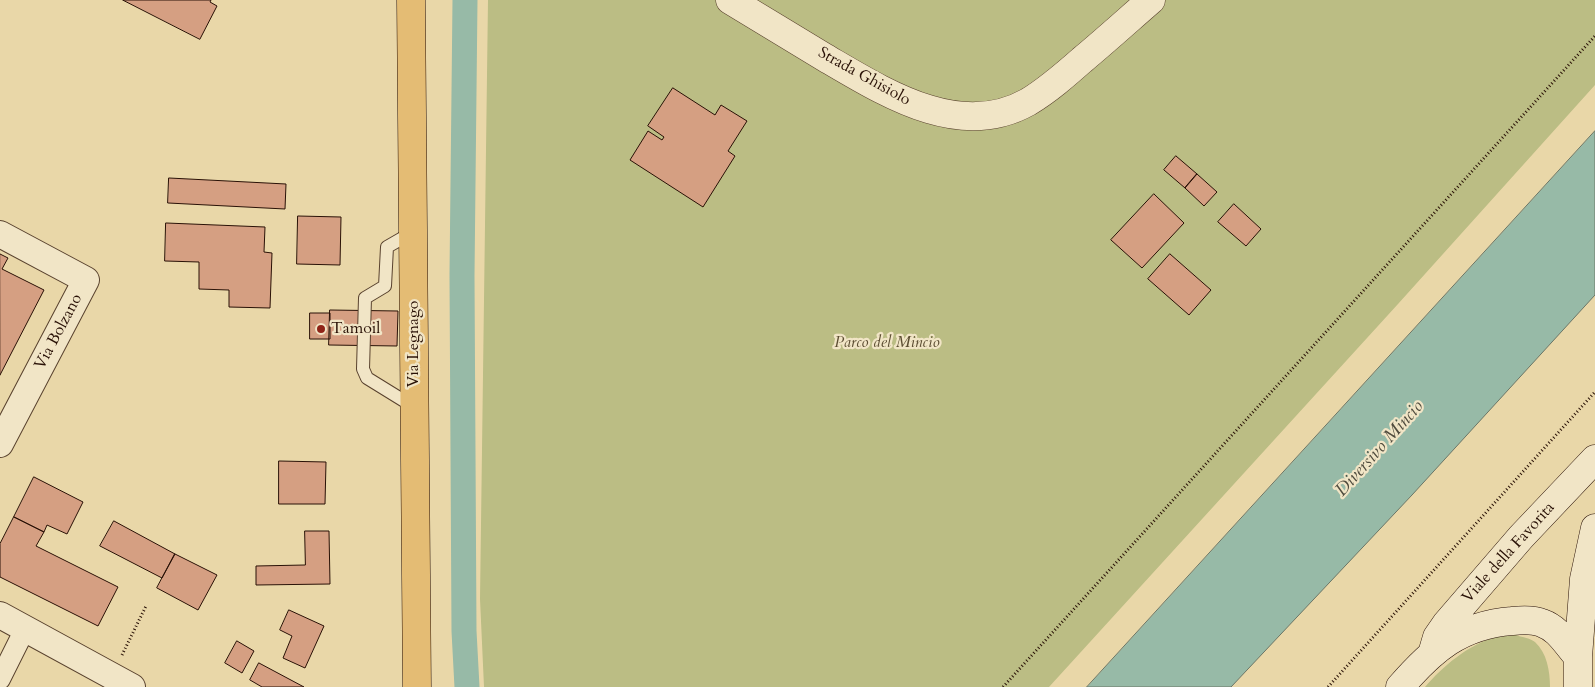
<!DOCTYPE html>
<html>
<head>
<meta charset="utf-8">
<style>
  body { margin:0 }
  canvas { display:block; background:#e9d7a8 }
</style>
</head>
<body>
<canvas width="1595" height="687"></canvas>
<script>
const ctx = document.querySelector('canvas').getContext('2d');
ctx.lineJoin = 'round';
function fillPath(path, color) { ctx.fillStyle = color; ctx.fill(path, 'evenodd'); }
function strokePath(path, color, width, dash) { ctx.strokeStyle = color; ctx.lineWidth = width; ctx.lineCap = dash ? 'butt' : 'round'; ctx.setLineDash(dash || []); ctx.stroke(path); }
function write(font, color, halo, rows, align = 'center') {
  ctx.font = font + ' Cardo,serif'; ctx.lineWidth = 4.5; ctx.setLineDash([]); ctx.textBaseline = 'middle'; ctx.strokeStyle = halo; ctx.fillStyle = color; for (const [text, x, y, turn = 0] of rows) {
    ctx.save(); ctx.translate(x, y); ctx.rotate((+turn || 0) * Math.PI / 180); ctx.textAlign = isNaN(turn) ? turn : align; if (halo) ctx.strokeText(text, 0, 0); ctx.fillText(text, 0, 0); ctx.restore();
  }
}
fillPath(new Path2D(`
  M488 0H1595V85L1398 304 1049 687H484L480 599Z
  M1516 635C1521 637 1530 638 1535 642 1547 653 1550 671 1550 687H1425C1442 667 1469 644 1496 637 1502 636 1509 636 1516 635Z`), '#bbbd84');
const water = new Path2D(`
  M1595 131V295L1412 495 1231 687H1087Z`);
fillPath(water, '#97baa7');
strokePath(water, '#6b7667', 1);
strokePath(new Path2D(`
  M465 0 462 275 464 631 467 687`), '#97baa7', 25);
const building = new Path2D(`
  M123 0H211L210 2 217 6 200 39Z
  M673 88 715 115 721 105 747 121 728 151 735 156 703 207 630 160 648 131 662 140 664 137 648 126Z
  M1176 156 1197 174 1185 188 1164 170Z
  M1197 174 1217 192 1204 206 1185 188Z
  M169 178 286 184 285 209 168 203Z
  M1154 194 1184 223 1142 268 1111 240Z
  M1234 204 1261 229 1246 246 1218 222Z
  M298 216 341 217 340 265 297 264Z
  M166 223 265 227 264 252 272 253 270 308 229 307V290L199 289V262L165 261Z
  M0 254 8 258 2 269 44 290 0 375Z
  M1170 254 1211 290 1189 315 1148 279Z
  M330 310 398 311 397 346 329 345Z
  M310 313H330V339H310Z
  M279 461 326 462 325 504H279Z
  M34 477 83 502 67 534 47 525 44 532 14 517Z
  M14 517 44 532 36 546 118 587 98 626 0 577V544Z
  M114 521 175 554 162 578 100 546Z
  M305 531H329L330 584 256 585V566L305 565Z
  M175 554 217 575 198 610 157 588Z
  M289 610 324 626 305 668 283 658 292 636 280 630Z
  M237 641 254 651 242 673 225 663Z
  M259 663 304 687H262L250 680Z`);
fillPath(building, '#d59f82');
strokePath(building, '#291106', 1);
const service = new Path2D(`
  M413 232 387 247 385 286 365 298 363 369 367 378 414 407`);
const pedestrian = new Path2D(`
  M0 679 25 629`);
const minor = new Path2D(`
  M0 234 86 280 0 444
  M0 615 132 687`);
const tertiary = new Path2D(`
  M730 0C761 19 793 38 824 57 884 92 959 141 1028 102 1048 90 1065 75 1082 60 1106 40 1128 20 1151 0`);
const secondary = new Path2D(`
  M1432 654 1437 637 1446 624 1521 537 1595 459
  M1400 687C1432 650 1460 625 1512 621 1521 620 1533 619 1542 623 1559 629 1566 644 1578 657
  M1578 687V657L1584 579 1595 528`);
const primary = new Path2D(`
  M411 0 417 687`);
strokePath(service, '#59422e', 14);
strokePath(pedestrian, '#59422e', 22);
strokePath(minor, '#59422e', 28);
strokePath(tertiary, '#59422e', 29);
strokePath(secondary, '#291106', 29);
strokePath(primary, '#291106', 29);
strokePath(new Path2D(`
  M122 655 146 606
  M1003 687 1595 36
  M1328 687 1595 392`), '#291106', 3, [1, 2.5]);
strokePath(service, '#f1e5c6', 12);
strokePath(pedestrian, '#f1e5c6', 20);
strokePath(minor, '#f1e5c6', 26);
strokePath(tertiary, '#f1e5c6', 28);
strokePath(secondary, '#f1e5c6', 28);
strokePath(primary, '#e4bc74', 28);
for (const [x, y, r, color] of [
  [321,329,5,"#8f2418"]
]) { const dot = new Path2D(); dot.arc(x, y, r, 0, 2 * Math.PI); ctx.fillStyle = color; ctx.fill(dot); strokePath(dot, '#f1e5c6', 2); }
write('16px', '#291106', '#f1e5c6', [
  ["Strada Ghisiolo",864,77,29],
  ["Via Bolzano",59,332,-62],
  ["Via Legnago",414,344,-90],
  ["Viale della Favorita",1509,553,-48]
]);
write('16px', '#291106', '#f1e5c6', [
  ["Tamoil",331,329]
], 'left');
write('italic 16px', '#5c4d32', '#f1e5c6', [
  ["Parco del Mincio",887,343]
]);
write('italic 18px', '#504c3e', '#f1e5c6', [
  ["Diversivo Mincio",1380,449,-48]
]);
</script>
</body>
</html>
